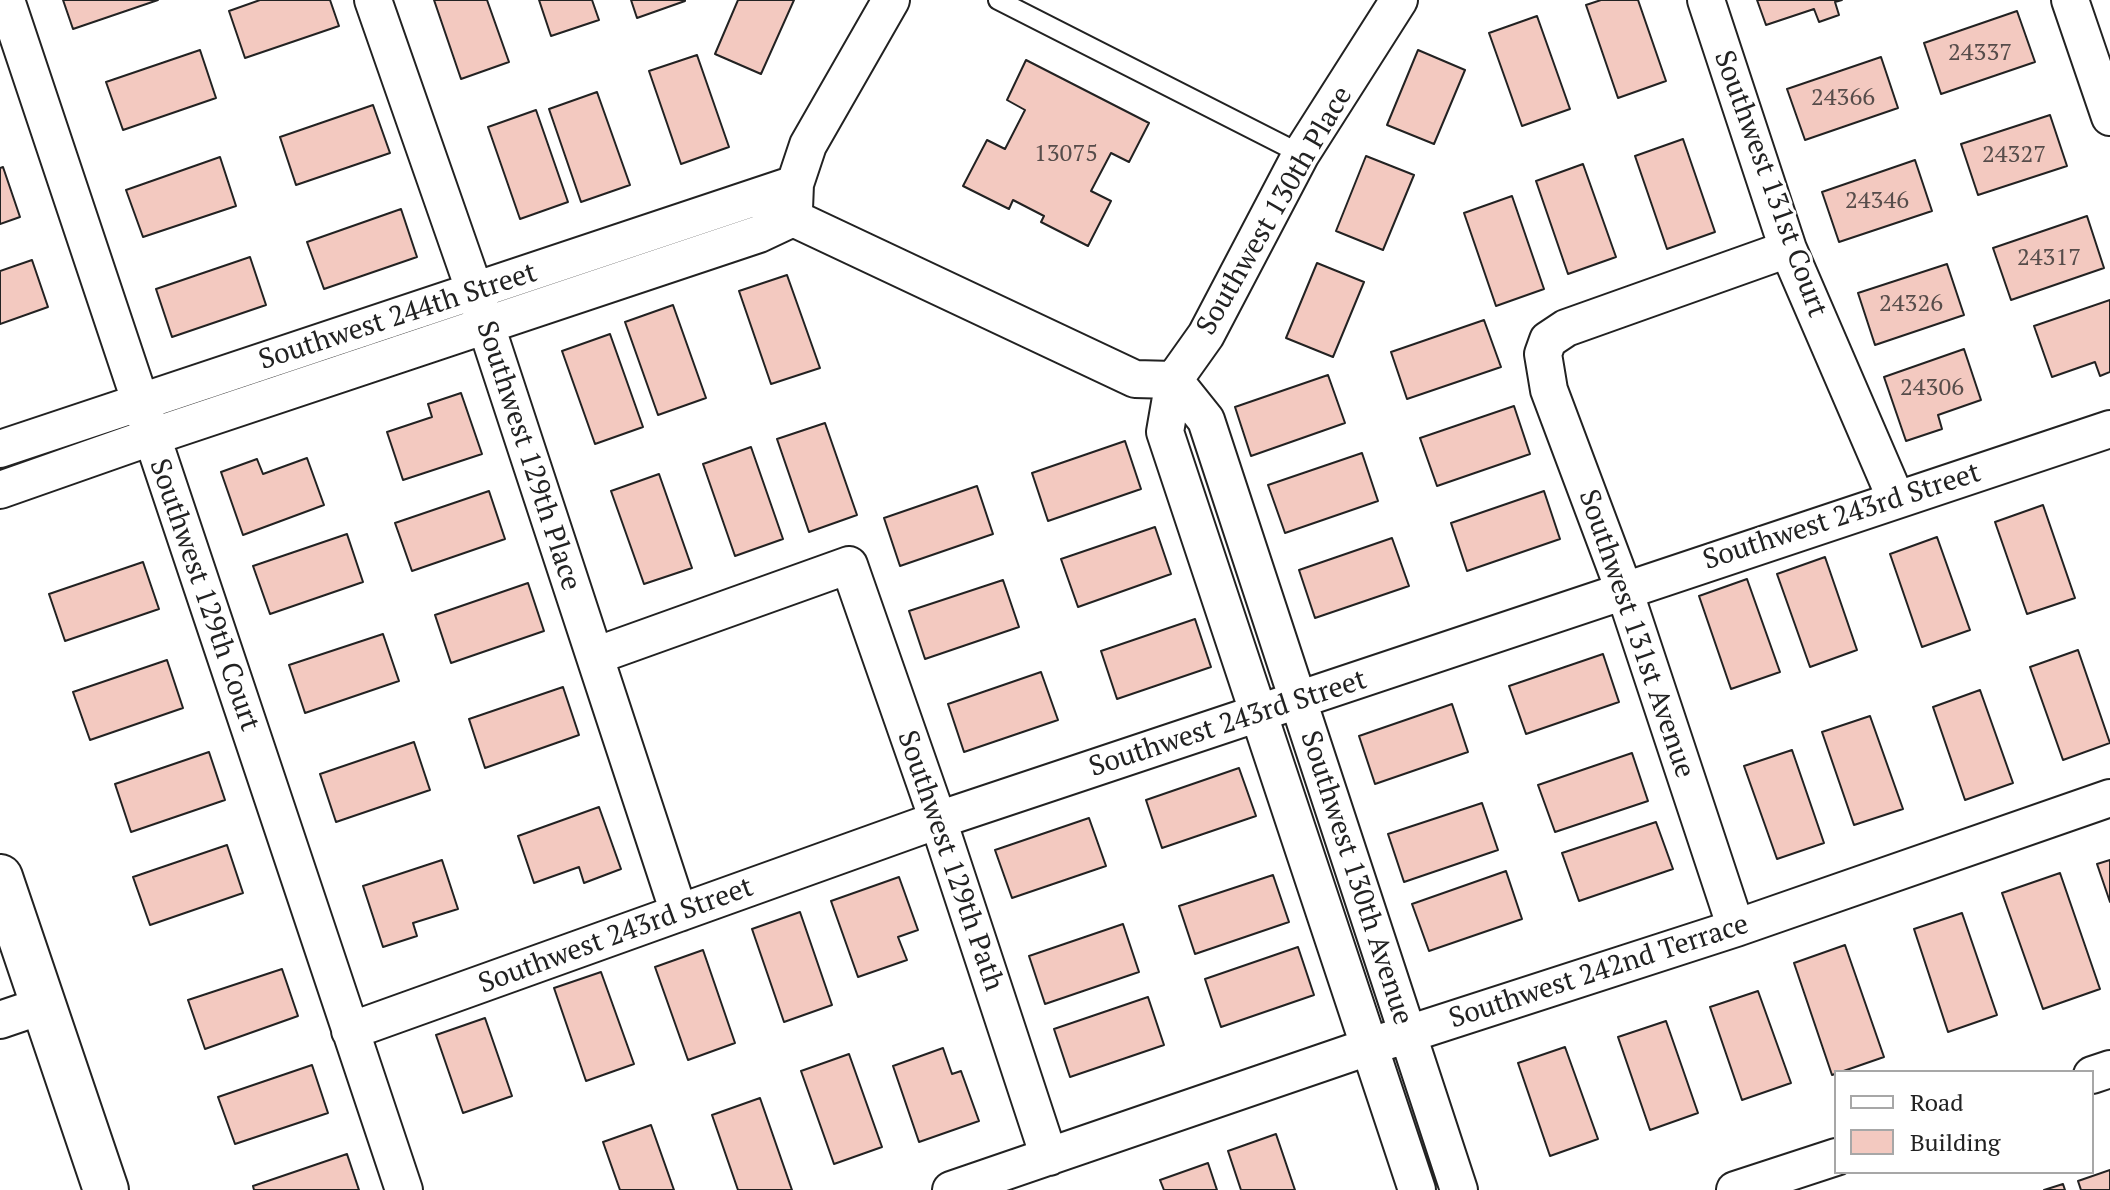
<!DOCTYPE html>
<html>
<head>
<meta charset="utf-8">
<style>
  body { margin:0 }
  #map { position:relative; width:2110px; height:1190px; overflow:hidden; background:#fff; font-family:"PT Serif",serif }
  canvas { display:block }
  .legend { position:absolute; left:1834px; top:1070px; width:260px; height:104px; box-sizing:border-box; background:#fff; border:2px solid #a7a7a7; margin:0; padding:10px 14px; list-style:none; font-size:24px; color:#222 }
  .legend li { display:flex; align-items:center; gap:16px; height:40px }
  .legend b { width:40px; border:2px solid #a7a7a7 }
</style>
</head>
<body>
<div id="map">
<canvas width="2110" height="1190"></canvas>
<ul class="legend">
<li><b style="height:10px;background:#fff"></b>Road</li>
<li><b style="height:22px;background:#f3c9c0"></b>Building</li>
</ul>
</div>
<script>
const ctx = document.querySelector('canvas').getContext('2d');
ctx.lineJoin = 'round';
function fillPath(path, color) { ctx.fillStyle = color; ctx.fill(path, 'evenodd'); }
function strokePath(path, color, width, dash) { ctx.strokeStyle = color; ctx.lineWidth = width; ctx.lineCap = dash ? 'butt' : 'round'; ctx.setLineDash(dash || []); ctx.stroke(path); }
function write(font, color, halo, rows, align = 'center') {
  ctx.font = font + ' "PT Serif",serif'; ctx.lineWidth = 6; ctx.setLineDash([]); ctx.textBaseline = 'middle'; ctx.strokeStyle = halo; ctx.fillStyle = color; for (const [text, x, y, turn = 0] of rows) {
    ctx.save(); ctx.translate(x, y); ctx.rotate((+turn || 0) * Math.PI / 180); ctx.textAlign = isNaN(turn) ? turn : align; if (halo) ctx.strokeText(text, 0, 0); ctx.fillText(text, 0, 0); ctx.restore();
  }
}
const building = new Path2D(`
  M63 0H158L73 29Z
  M260 0H330L339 26 245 58 229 11Z
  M434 0H487L509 62 461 79Z
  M539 0H592L599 20 551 36Z
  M631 0H685V1L637 18Z
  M738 0H794L761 74 715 54Z
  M1601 0H1638L1666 81 1618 98 1586 5Z
  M1757 0H1842L1835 2 1839 15 1819 22 1814 9 1766 25Z
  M2017 11 2035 62 1941 94 1924 43Z
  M1537 16 1570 109 1522 126 1489 33Z
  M200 50 216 98 123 130 106 82Z
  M1418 50 1465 70 1434 144 1387 125Z
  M697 55 729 147 681 164 649 71Z
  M1881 57 1898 108 1805 140 1787 89Z
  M1026 60 1149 123 1129 162 1111 153 1091 191 1111 201 1088 246 1041 222 1044 216 1013 200 1009 209 963 186 987 140 1005 149 1025 110 1007 100Z
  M597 92 630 185 581 202 549 109Z
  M373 105 390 153 296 185 280 137Z
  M536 110 568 202 520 219 488 127Z
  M2050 115 2067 166 1978 195 1961 144Z
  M1683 139 1715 232 1667 249 1635 156Z
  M1366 156 1414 175 1383 250 1336 231Z
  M220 157 236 206 143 237 126 190Z
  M1915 160 1932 211 1839 242 1822 192Z
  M1583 164 1616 257 1568 274 1536 181Z
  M3 167 20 217 0 224V168Z
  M1512 196 1544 289 1496 306 1464 213Z
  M401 209 417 257 324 289 307 242Z
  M2087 216 2104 268 2011 300 1993 248Z
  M250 257 266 305 172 337 156 289Z
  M32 260 48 307 0 324V271Z
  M1317 263 1364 282 1333 357 1286 338Z
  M1947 264 1964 315 1875 345 1858 293Z
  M787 275 820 368 771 384 739 291Z
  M2110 300V372L2100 376 2095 362 2052 377 2034 326Z
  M673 305 706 398 658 415 625 322Z
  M1484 320 1501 367 1407 399 1391 352Z
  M610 334 643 427 595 444 562 351Z
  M1964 349 1981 400 1938 415 1942 429 1906 441 1884 377Z
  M1328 375 1345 423 1251 456 1235 407Z
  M461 393 482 454 403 480 387 432 432 417 428 404Z
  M1514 406 1530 454 1437 486 1420 438Z
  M825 423 857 515 809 532 777 439Z
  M1125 441 1141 489 1048 521 1032 473Z
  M751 447 783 539 735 556 703 464Z
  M1362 453 1378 501 1285 533 1268 485Z
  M307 458 324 505 243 535 221 472 257 459 263 474Z
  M659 474 692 568 644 584 611 491Z
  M977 486 993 534 900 566 884 518Z
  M489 491 505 539 412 571 395 523Z
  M1544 491 1560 539 1467 571 1451 523Z
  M2043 505 2075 598 2027 614 1995 522Z
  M1155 527 1171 574 1078 607 1061 559Z
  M347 534 363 582 270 614 253 566Z
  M1937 537 1970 630 1922 647 1890 554Z
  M1392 538 1409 586 1315 618 1299 570Z
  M1825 557 1857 650 1810 667 1777 574Z
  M143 562 159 609 65 641 49 594Z
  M1747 579 1780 672 1731 689 1699 596Z
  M1003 580 1019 627 925 659 909 611Z
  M528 583 544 631 451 663 435 615Z
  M1195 619 1211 667 1117 699 1101 651Z
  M383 634 399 681 305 713 289 665Z
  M2078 650 2110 743 2063 760 2030 667Z
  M1603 654 1619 702 1526 734 1509 686Z
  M167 660 183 708 90 740 73 692Z
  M1041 672 1058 720 964 752 948 704Z
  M563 687 579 735 485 768 469 719Z
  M1980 690 2013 783 1965 800 1933 707Z
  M1452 704 1468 752 1375 784 1359 736Z
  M1870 716 1903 809 1854 825 1822 732Z
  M414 742 430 790 336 822 320 774Z
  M1792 750 1824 843 1777 859 1744 766Z
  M209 752 225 800 131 832 115 784Z
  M1632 753 1648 801 1555 832 1538 785Z
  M1239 768 1256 816 1162 848 1146 800Z
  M1482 803 1498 850 1404 882 1388 834Z
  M599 807 621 869 584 883 579 867 534 883 518 836Z
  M1089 818 1106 866 1012 898 995 850Z
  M1656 822 1673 869 1579 901 1562 853Z
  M227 845 243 893 150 925 133 877Z
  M442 860 458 909 413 923 417 936 383 947 363 886Z
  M2110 860V902L2097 864Z
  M1506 871 1522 919 1429 951 1412 904Z
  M2060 873 2100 989 2043 1009 2002 893Z
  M1273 875 1289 922 1195 954 1179 906Z
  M899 877 918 930 898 937 907 960 858 977 831 901Z
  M800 912 832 1005 784 1022 752 929Z
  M1962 913 1997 1015 1948 1032 1914 929Z
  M1123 924 1139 972 1045 1004 1029 956Z
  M1845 945 1884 1057 1832 1075 1794 963Z
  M1298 947 1314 995 1221 1027 1205 979Z
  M703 950 735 1043 688 1060 655 967Z
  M282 969 298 1016 205 1049 188 1000Z
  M601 972 634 1064 586 1081 554 988Z
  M1758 991 1791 1083 1742 1100 1710 1007Z
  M1148 997 1164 1045 1070 1077 1054 1029Z
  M485 1018 512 1096 463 1113 436 1035Z
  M1666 1021 1698 1113 1650 1130 1618 1037Z
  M1565 1047 1598 1139 1550 1156 1518 1063Z
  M943 1048 952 1074 961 1071 979 1121 919 1142 893 1066Z
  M849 1054 882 1147 834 1164 801 1071Z
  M312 1065 328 1113 235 1144 218 1097Z
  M760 1098 792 1190H738L712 1115Z
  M651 1125 674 1190H620L603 1142Z
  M1276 1134 1295 1190H1241L1228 1151Z
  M347 1154 359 1190H254L253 1186Z
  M1208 1163 1217 1190H1164L1160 1180Z
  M2110 1170V1190H2081L2078 1181Z
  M2063 1184 2065 1190H2044Z`);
fillPath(building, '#f3c9c0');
strokePath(building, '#222', 2);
const lane = new Path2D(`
  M998 0 1301 154`);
const street = new Path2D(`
  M6 0 404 1190
  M373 0 475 292 679 913
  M1399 0 1301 154 1206 335 1174 380 1165 432 1417 1190
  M1706 0 1788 249 1896 499
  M2070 0 2110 117
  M794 209 795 184 808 145 891 0
  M1174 380 1206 420 1459 1190
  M0 449 795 184
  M0 490 151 437 759 234 793 218 1135 379 1174 380
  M595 656 849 565 938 820 1049 1157
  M1736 928 1624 590 1549 390 1543 354 1548 340 1566 328 1788 249
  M0 1020 44 1005
  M350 1031 938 820 2110 429
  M2092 1075 2110 1069
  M951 1190 1368 1047 1736 928 2110 798
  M1735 1190 1836 1157`);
const secondary = new Path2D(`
  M0 877 106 1190`);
strokePath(lane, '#222', 22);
strokePath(street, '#222', 40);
strokePath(secondary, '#222', 48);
strokePath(lane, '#fff', 18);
strokePath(street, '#fff', 36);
strokePath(secondary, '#fff', 44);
write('24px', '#564c4a', null, [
  ["24337",1980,53],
  ["24366",1843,98],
  ["13075",1066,154],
  ["24327",2014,155],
  ["24346",1877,201],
  ["24317",2049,258],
  ["24326",1911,304],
  ["24306",1932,388]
]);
write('28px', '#222', '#fff', [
  ["Southwest 131st Court",1770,184,70],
  ["Southwest 130th Place",1275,211,-60],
  ["Southwest 244th Street",398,317,-18],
  ["Southwest 129th Place",528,456,72],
  ["Southwest 243rd Street",1842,517,-18],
  ["Southwest 129th Court",204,595,71],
  ["Southwest 131st Avenue",1636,634,71],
  ["Southwest 243rd Street",1228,724,-18],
  ["Southwest 129th Path",950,861,71],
  ["Southwest 130th Avenue",1356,878,72],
  ["Southwest 243rd Street",616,936,-20],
  ["Southwest 242nd Terrace",1599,972,-18]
]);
</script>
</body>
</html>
